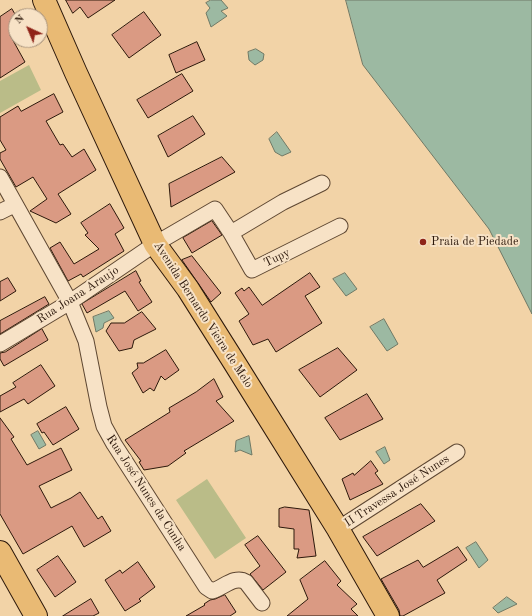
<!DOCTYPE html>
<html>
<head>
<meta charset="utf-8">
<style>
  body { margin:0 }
  #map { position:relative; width:532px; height:616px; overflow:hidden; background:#f2d3a7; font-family:"Old Standard TT",serif }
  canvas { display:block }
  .north { position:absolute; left:8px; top:8px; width:40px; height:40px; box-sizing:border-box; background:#f7e2c6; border:1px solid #a6917b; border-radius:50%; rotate:316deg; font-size:11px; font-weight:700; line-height:16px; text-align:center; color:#2c180b }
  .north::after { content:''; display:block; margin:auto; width:14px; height:18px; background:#8f2418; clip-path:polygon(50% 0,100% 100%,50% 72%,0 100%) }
</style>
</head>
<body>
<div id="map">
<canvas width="532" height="616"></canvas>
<div class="north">N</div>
</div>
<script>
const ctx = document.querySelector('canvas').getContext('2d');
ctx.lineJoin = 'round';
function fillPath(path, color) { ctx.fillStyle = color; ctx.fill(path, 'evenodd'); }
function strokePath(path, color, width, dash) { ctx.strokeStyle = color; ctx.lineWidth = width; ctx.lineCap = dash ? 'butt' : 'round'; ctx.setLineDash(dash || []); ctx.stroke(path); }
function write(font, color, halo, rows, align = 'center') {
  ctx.font = font + ' "Old Standard TT",serif'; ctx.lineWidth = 4; ctx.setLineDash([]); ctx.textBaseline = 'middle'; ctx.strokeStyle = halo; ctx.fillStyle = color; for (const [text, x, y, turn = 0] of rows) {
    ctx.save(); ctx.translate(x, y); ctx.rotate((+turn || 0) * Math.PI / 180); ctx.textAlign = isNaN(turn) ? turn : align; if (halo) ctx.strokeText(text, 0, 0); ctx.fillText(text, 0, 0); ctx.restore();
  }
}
fillPath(new Path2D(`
  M29 65 41 90 0 113V81Z
  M207 479 246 538 215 559 176 500Z`), '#babc88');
const water = new Path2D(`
  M211 0H221L228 8 221 11 227 16 211 27 206 13 210 8 206 3Z
  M346 0H532V314L489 229 363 65Z
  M256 49 264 54 263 60 255 65 249 60 248 52Z
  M277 132 291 152 282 156 275 152 269 139Z
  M345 273 357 289 346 296 333 279Z
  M109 311 114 318 104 323 103 328 96 332 93 317Z
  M384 319 398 344 387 351 370 327Z
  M38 431 46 445 39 449 31 435Z
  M249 436 252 455 240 450 235 452 236 441Z
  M385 447 390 460 384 464 376 452Z
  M476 542 488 560 479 568 466 548Z
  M507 597 517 604 498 613 493 608Z`);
fillPath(water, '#9cb9a2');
strokePath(water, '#6f7966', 1);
const building = new Path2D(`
  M66 0H115L88 18 80 7 73 13Z
  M12 9 16 16V31L10 35 25 62 0 78V17Z
  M144 12 161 35 129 58 112 35Z
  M197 42 205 60 176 73 169 55Z
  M182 74 193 91 148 118 137 100Z
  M54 94 63 112 46 121 60 145 63 144 72 157 84 149 96 170 58 194 71 214 56 223 30 211 47 199 33 177 16 187 0 159V153L6 150 0 140V117L18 106 21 111Z
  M193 116 205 134 168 157 158 136Z
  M222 157 235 172 171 207 169 184Z
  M110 204 124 228 115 234 124 251 83 277 81 274 68 281 50 248 60 242 74 264 99 249 85 235 88 233 81 223Z
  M212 221 222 235 192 253 183 238Z
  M192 256 221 293 211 302 182 260Z
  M136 271 141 281 139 282 152 302 138 311 125 291 87 313 82 304Z
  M310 273 320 287 305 296 322 323 276 352 268 339 253 345 239 321 249 314 235 293 242 288 244 291 249 287 262 305Z
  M8 278 16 291 0 301V282Z
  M45 297 49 304 0 334V321Z
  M142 312 156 329 134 340 132 348 119 351 106 331 111 323H124Z
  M42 329 48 340 4 366 0 359V353L5 352Z
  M338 348 357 370 320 397 299 370Z
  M166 350 179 370 165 380 161 376 154 391 150 388 143 393 132 373 138 368 137 363H143Z
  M41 365 55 386 28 404 24 399 0 412V396L16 387 13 383Z
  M214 379 223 397 216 401 234 421 184 451 186 453 168 466 144 470 139 462 141 461 125 440 170 412 169 408 196 392Z
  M367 394 383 419 340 440 325 418Z
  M66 407 79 429 53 445 44 432 42 433 37 424Z
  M0 418 14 437 11 439 27 465 61 448 72 470 39 486 51 508 71 498 80 492 98 519 102 516 111 531 84 547 72 526 23 554 0 514Z
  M371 461 378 471 375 473 383 484 350 500 342 479 353 473 354 475Z
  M421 504 435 521 377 556 363 537Z
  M285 507 309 510 316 556 297 558 299 549H294V529L279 527V509Z
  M258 536 286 572 263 590 250 574 260 566 245 545Z
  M458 547 467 560 437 580 445 593 403 616H400L399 610 381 579 418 560 423 567Z
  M58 556 76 582 55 597 37 570Z
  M325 561 341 581 337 585 357 604 351 609 358 616H287L308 599 300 580Z
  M138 562 155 587 139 599 141 601 125 611 105 580 120 570 122 573Z
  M225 595 236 612 230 616H186L205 605 204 604 210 600 215 599Z
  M91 599 99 613 93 616H63Z`);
fillPath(building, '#da9a83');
strokePath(building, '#2c180b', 1);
const street = new Path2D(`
  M0 177 70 302 86 341 99 407 104 426 114 444 206 587 212 591C223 588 235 575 246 582L262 603
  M0 212 14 205
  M231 233 283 202 322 183
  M0 344 70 302 155 244 215 209 231 233 252 270 340 226
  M338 529 457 452`);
const primary = new Path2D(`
  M44 0 76 73 155 244 188 289 234 362 338 529 388 616
  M0 552 36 616`);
strokePath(street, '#5e4732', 17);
strokePath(primary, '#2c180b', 24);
strokePath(street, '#f7e2c6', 15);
strokePath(primary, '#e9ba74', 22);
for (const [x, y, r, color] of [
  [423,242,4,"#8f2418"]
]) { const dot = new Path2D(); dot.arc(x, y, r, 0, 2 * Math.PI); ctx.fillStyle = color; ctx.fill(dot); strokePath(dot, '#f7e2c6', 1.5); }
write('12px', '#2c180b', '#f7e2c6', [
  ["Praia de Piedade",431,242]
], 'left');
write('12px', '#2c180b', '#f7e2c6', [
  ["Tupy",277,258,-26],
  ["Rua Joana Araujo",78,295,-33],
  ["Avenida Bernardo Vieira de Melo",203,315,57],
  ["II Travessa José Nunes",397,491,-33],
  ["Rua José Nunes da Cunha",146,493,57]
]);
</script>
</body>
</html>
